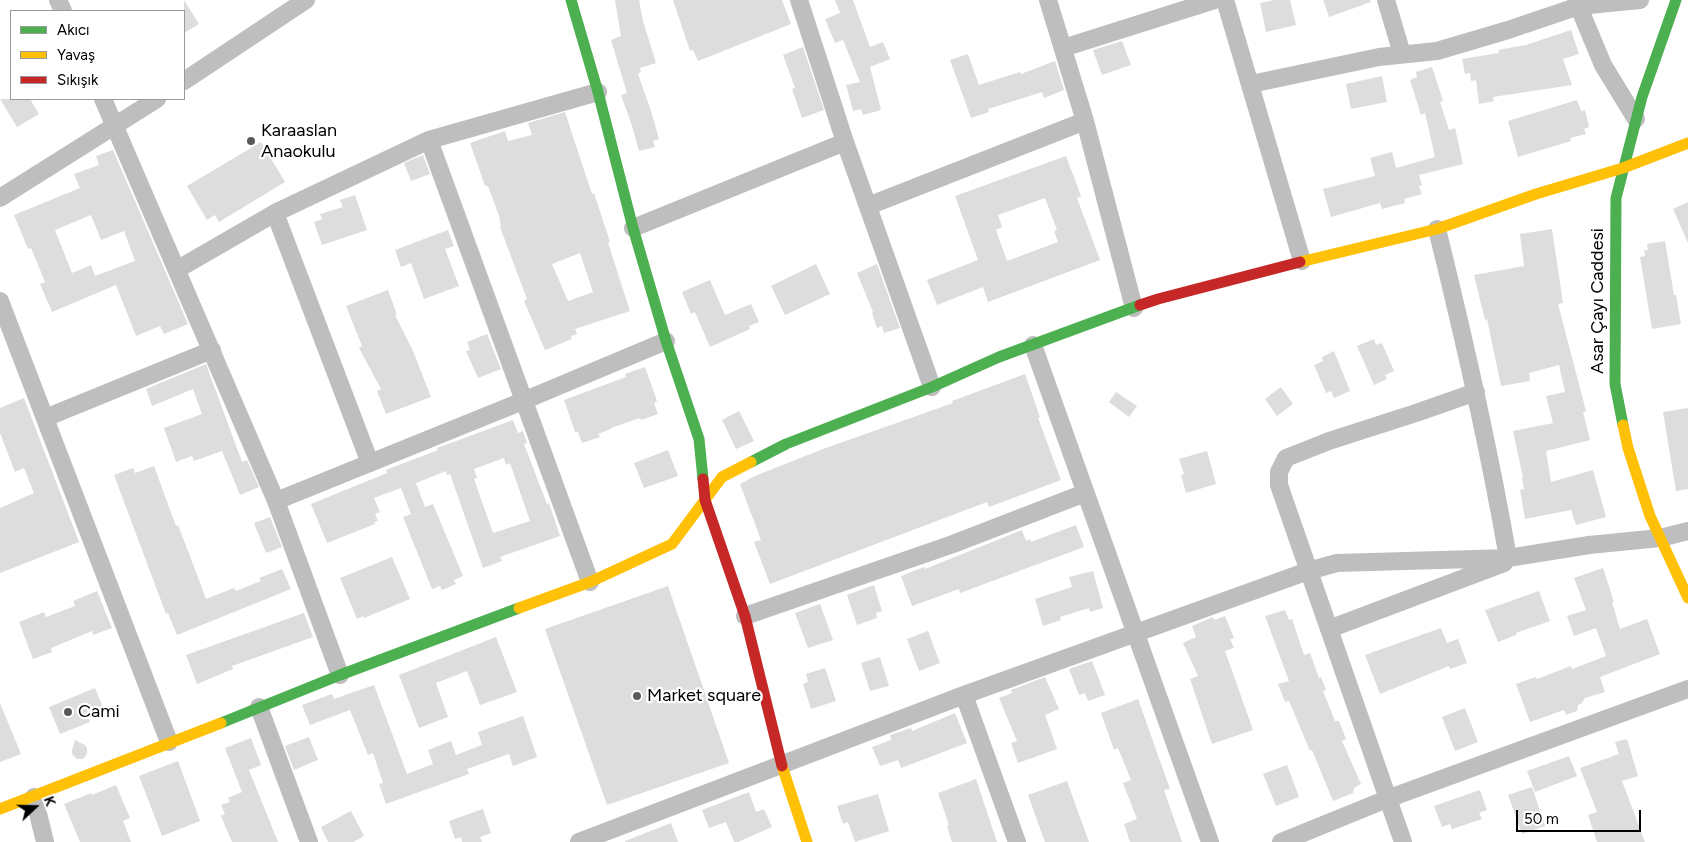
<!DOCTYPE html>
<html>
<head>
<meta charset="utf-8">
<style>
  body { margin:0 }
  #map { position:relative; width:1688px; height:842px; overflow:hidden; background:#fff; font-family:Figtree,sans-serif }
  canvas { display:block }
  .legend { position:absolute; left:10px; top:10px; width:175px; height:90px; box-sizing:border-box; background:#fff; border:1px solid #999; margin:0; padding:6px 9px; list-style:none; font-size:15px; color:#000 }
  .legend li { display:flex; align-items:center; gap:10px; height:25px }
  .legend b { width:25px; border:1px solid #999 }
  .north { position:absolute; left:10px; top:782px; width:50px; height:50px; -webkit-text-stroke:4px #fff; paint-order:stroke; rotate:69deg; font-size:14px; font-weight:700; line-height:20px; text-align:center; color:#000 }
  .north::after { content:''; display:block; margin:auto; width:18px; height:22px; background:#000; clip-path:polygon(50% 0,100% 100%,50% 72%,0 100%) }
  .scale { position:absolute; left:1516px; top:810px; width:125px; height:22px; box-sizing:border-box; border:2px solid #000; border-top:0; padding-left:6px; font-size:15px; line-height:18px; white-space:nowrap; color:#000; -webkit-text-stroke:4px #fff; paint-order:stroke }
</style>
</head>
<body>
<div id="map">
<canvas width="1688" height="842"></canvas>
<ul class="legend">
<li><b style="height:6px;background:#4caf50"></b>Akıcı</li>
<li><b style="height:6px;background:#ffc107"></b>Yavaş</li>
<li><b style="height:6px;background:#c62828"></b>Sıkışık</li>
</ul>
<div class="north">K</div>
<div class="scale">50 m</div>
</div>
<script>
const ctx = document.querySelector('canvas').getContext('2d');
ctx.lineJoin = 'round';
function fillPath(path, color) { ctx.fillStyle = color; ctx.fill(path, 'evenodd'); }
function strokePath(path, color, width, dash) { ctx.strokeStyle = color; ctx.lineWidth = width; ctx.lineCap = dash ? 'butt' : 'round'; ctx.setLineDash(dash || []); ctx.stroke(path); }
function write(font, color, halo, rows, align = 'center') {
  ctx.font = font + ' Figtree,sans-serif'; ctx.lineWidth = 4.5; ctx.setLineDash([]); ctx.textBaseline = 'middle'; ctx.strokeStyle = halo; ctx.fillStyle = color; for (const [text, x, y, turn = 0] of rows) {
    ctx.save(); ctx.translate(x, y); ctx.rotate((+turn || 0) * Math.PI / 180); ctx.textAlign = isNaN(turn) ? turn : align; if (halo) ctx.strokeText(text, 0, 0); ctx.fillText(text, 0, 0); ctx.restore();
  }
}
fillPath(new Path2D(`
  M184 0 199 24 184 33Z
  M615 0H639L643 21 656 63 640 68 641 72 638 74 651 111 659 139 653 141 655 147 639 151 632 126 621 95 627 93 611 40 621 36Z
  M673 0H782L791 24 698 61 693 50 690 51Z
  M835 0H853L870 47 883 42 890 59 870 67 881 110 863 115 861 109 853 111 846 85 860 82 843 40 835 43 825 19 840 13Z
  M1274 0H1290L1296 25 1266 32 1260 3Z
  M1323 0H1370L1371 2 1329 17Z
  M1571 30 1579 54 1563 59 1572 85 1493 97 1494 101 1479 104 1476 80 1471 81 1470 73 1465 74 1462 59 1499 53 1498 50 1526 45Z
  M1122 41 1131 65 1102 75 1093 50Z
  M803 47 824 110 802 118 792 89 795 88 783 55Z
  M968 54 979 85 1020 72 1021 74 1055 61 1064 90 1044 98 1042 92 988 109 989 112 971 118 950 60Z
  M1432 67 1443 101 1440 102 1449 130 1455 128 1463 164 1419 175 1422 185 1419 186 1422 194 1404 199 1405 203 1382 209 1380 203 1331 217 1323 189 1375 176 1370 158 1392 152 1396 168 1435 157 1425 113 1421 115 1410 80 1417 77 1416 72Z
  M1382 76 1387 102 1351 109 1346 84Z
  M0 99H30L39 114 17 127Z
  M1577 100 1581 111 1585 110 1589 127 1584 129 1586 134 1570 138 1571 141 1518 157 1508 121Z
  M565 112 592 194 594 193 610 242 608 243 630 311 575 329 577 334 571 336 572 339 545 350 524 301 527 299 500 227H501L499 216 488 186H485L470 143 505 131 508 141 532 135 528 123ZM580 253 593 292 568 301 552 264Z
  M261 142 285 182 219 222 215 215 207 220 187 186Z
  M113 150 188 324 164 334 160 326 136 336 116 285 52 312 40 284 45 282 31 248 28 249 14 215 80 188 74 174 99 165 96 156ZM91 215 101 240 124 231 135 261 95 276 91 265 72 273 55 230Z
  M423 155 430 174 411 181 404 163Z
  M1066 156 1081 196 1077 198 1100 260 988 302 983 287 937 305 927 280 978 260 955 196ZM1045 198 1057 230 1054 231 1058 242 1007 261 996 230 1002 227 998 215Z
  M355 195 367 230 322 245 314 222 322 219 320 214 343 207 340 200Z
  M1688 202V243L1673 209Z
  M1552 229 1563 303 1558 304 1586 411 1583 412 1590 440 1546 451 1551 482 1593 470 1606 517 1576 525 1571 510 1525 519 1520 490 1524 489 1522 478H1523L1513 431 1553 423 1546 396 1565 392 1559 365 1529 373 1530 381 1501 386 1487 319 1485 320 1474 275 1524 266 1520 234Z
  M448 230 454 246 445 249 459 286 424 299 411 263 401 267 395 250Z
  M1665 241 1674 295H1676L1681 324 1652 329 1640 257 1645 256 1644 250H1648L1647 244Z
  M816 264 830 294 785 315 771 286Z
  M877 264 900 328 884 333 882 326 877 328 872 313 873 312 857 273Z
  M710 280 725 315 751 304 759 322 749 326 750 329 710 347 695 312 691 314 682 292Z
  M388 290 397 315H395L413 351 431 397 386 414 377 391 381 389 359 348 362 346 346 306Z
  M487 334 501 369 478 378 466 351 470 350 467 342Z
  M1374 339 1376 345 1382 343 1394 371 1385 375 1387 379 1374 385 1357 346Z
  M1334 351 1350 391 1334 398 1331 391 1326 393 1314 365 1323 361 1322 357Z
  M206 364 242 462 247 460 259 487 240 495 222 451 194 461 192 456 176 462 164 428 202 414 193 389 152 406 146 389Z
  M645 367 657 401 654 403 658 414 641 420 640 418 611 428V429L598 434 600 437 582 443 578 432H575L564 400 626 377 625 374Z
  M1025 374 1040 417 1038 418 1061 480 989 507 987 502 770 584 754 542 761 540 740 484 755 476 823 449 953 403 952 401Z
  M1281 387 1293 404 1277 416 1265 399Z
  M1116 392 1137 406 1129 417 1109 402Z
  M24 398 79 542 0 573V508L34 493 24 468 15 472 0 433V408Z
  M1688 408V489L1676 491 1663 412Z
  M739 411 754 441 736 449 722 420Z
  M513 420 518 433 523 431 527 443 524 444 547 504 549 503 560 536 500 557 502 561 483 568 450 474 447 475 446 471 416 483 425 507 433 504 463 576 454 580 456 584 442 590 440 586 432 589 403 517 411 514 401 488 374 498 380 512 375 514 378 521 374 522 375 524 327 543 311 504 387 473 386 470 438 450 437 448ZM504 458 506 465 510 463 530 521 493 533 474 479 477 478 474 469Z
  M668 450 678 476 644 488 634 463Z
  M1207 451 1216 484 1186 493 1181 475 1184 474 1179 459Z
  M154 466 176 526 178 525 190 556 206 599 234 588 236 591 261 581 259 578 282 569 291 589 177 635 168 613 166 614 114 475 133 468 135 473Z
  M270 517 282 547 266 553 254 523Z
  M1076 525 1084 547 960 593 959 589 912 606 901 576 924 567 925 569 1022 530 1026 541 1030 539 1031 542Z
  M392 557 410 599 364 618 363 616 357 619 340 578Z
  M1603 568 1614 602H1612L1620 629 1647 619 1660 654 1600 677 1605 692 1585 698 1582 703 1578 705 1577 711 1566 715 1564 710 1530 722 1516 684 1536 677 1537 679 1571 666 1572 669 1606 656 1596 628 1574 636 1567 616 1586 610 1574 578Z
  M1093 571 1103 608 1090 612 1089 608 1060 617 1061 620 1043 626 1035 599 1072 587 1069 577Z
  M874 585 882 611 876 613 877 618 857 625 847 595Z
  M668 586 729 763 607 805 545 629Z
  M97 591 112 628 93 635 92 631 51 648 52 652 33 659 19 622 44 612 46 617 75 606 73 601Z
  M1539 591 1550 621 1516 633V635L1498 642 1485 610Z
  M820 604 833 640 808 648 795 613Z
  M1285 610 1289 620 1292 619 1304 655 1310 653 1319 678 1321 677 1326 690 1323 691 1335 721H1339L1346 739 1342 741 1361 784 1354 788 1353 793 1333 801 1312 750 1310 751 1289 701 1285 702 1278 684 1289 681 1265 616Z
  M304 613 313 637 232 666 233 669 197 684 186 655Z
  M1225 616 1234 638 1230 639 1234 648 1225 651 1253 730 1212 744 1190 679 1198 676 1183 643 1196 637 1192 626 1213 617 1214 620Z
  M1441 628 1447 643 1458 639 1467 663 1450 669 1449 666 1380 694 1365 655Z
  M928 631 940 663 919 671 907 639Z
  M496 637 517 692 480 705 467 671 436 683 448 717 419 728 399 675Z
  M880 657 889 686 870 691 861 663Z
  M1092 661 1105 695 1088 701 1085 693 1079 695 1069 669Z
  M825 668 836 701 811 709 803 684 808 682 806 674Z
  M1045 677 1059 709 1045 715 1057 749 1018 763 1011 743 1017 741 999 698 1012 693 1011 690Z
  M374 685 407 774 433 764 428 750 451 741 456 755 482 745 478 732 523 716 537 757 513 766 509 754 467 769 469 774 386 804 379 784 383 783 373 753 368 755 350 710 310 725 302 705 332 694 334 699Z
  M95 688 104 710 88 717 90 722 60 734 49 707Z
  M1138 699 1170 789 1164 790 1182 842H1130L1124 824 1137 819 1123 783 1131 780 1118 748 1114 750 1101 713Z
  M0 703 21 754 0 762Z
  M1465 708 1478 742 1455 751 1442 717Z
  M955 713 967 743 901 768 898 760 880 766 872 747 891 740 890 735 911 728 912 731Z
  M309 737 318 760 294 770 285 746Z
  M251 738 261 765 249 770 278 842H232L221 816 225 814 221 805 230 802 228 798 242 792 225 748Z
  M1627 739 1638 776 1622 781 1645 842H1597L1588 815 1597 812 1580 768 1619 754 1615 742Z
  M75 740 85 745 87 748V754L83 759H77L72 754V750Z
  M1569 756 1577 776 1535 792 1527 771Z
  M178 761 200 821 162 836 139 776Z
  M1287 765 1299 797 1276 806 1263 774Z
  M976 779 997 842H952L947 826 949 825 938 793Z
  M1067 781 1089 842H1045L1028 795Z
  M116 785 130 818 123 821 131 842H80L64 804 91 793 92 795Z
  M1532 787 1545 826 1522 834 1508 795Z
  M1480 790 1487 810 1479 813 1482 819 1452 829 1450 824 1442 827 1434 806Z
  M749 792 756 812 764 809 772 827 738 842H734L726 822 709 828 702 810Z
  M878 794 889 831 855 842 848 822 843 824 837 806Z
  M483 809 491 833 480 837 482 842H462L461 837 455 839 449 821Z
  M351 811 364 836 353 842H328L321 827Z
  M671 823 678 842H625V841Z`), '#ddd');
strokePath(new Path2D(`
  M58 0 63 11
  M799 0 845 142 932 387
  M1048 0 1085 121 1134 308
  M1225 0 1302 261
  M1386 0 1402 54
  M1576 0 1603 65 1636 119
  M1063 48 1215 0
  M184 81 306 0
  M1251 84 1379 57 1437 51 1508 30 1579 6 1640 0
  M103 99 276 501 340 675
  M429 140 590 582
  M0 198 157 99
  M868 206 1085 121
  M275 213 370 463
  M633 228 845 142
  M1437 229C1464 338 1489 448 1508 558
  M178 269 275 213 429 140 598 92
  M0 301 169 742
  M1033 345 1210 842
  M45 418 212 350
  M276 501 523 401 666 341
  M745 616 953 544 1085 493
  M1329 629 1504 563
  M964 695 1017 842
  M259 707 309 842
  M34 797 45 842
  M579 842 964 695 1308 571 1337 563 1508 558 1589 545 1660 538 1688 531
  M1281 842 1387 799 1688 689
  M1403 842 1279 485V472L1286 458 1329 441 1416 413 1476 392`), '#bebebe', 18);
strokePath(new Path2D(`
  M571 0 598 92 633 228 666 341 699 439 703 479
  M1623 425 1615 384 1616 198 1642 97 1676 0
  M751 462 786 444 932 387 999 357 1140 305
  M221 723 340 675 519 608`), '#4caf50', 11);
strokePath(new Path2D(`
  M1300 262 1437 229 1536 194 1623 168 1688 143
  M1623 425 1628 448 1650 516 1688 598
  M519 608 590 582 672 544 722 477 751 462
  M782 766 807 842
  M0 809 221 723`), '#ffc107', 11);
strokePath(new Path2D(`
  M1140 305 1158 299 1300 262
  M703 479 705 500 745 616 782 766`), '#c62828', 11);
for (const [x, y, r, color] of [
  [251,141,5,"#595959"],
  [637,696,5,"#595959"],
  [68,712,5,"#595959"]
]) { const dot = new Path2D(); dot.arc(x, y, r, 0, 2 * Math.PI); ctx.fillStyle = color; ctx.fill(dot); strokePath(dot, '#fff', 2); }
write('18px', '#000', '#fff', [
  ["Karaaslan",261,131],
  ["Anaokulu",261,152],
  ["Market square",647,696],
  ["Cami",78,712]
], 'left');
write('18px', '#000', '#fff', [
  ["Asar Çayı Caddesi",1598,301,-90]
]);
</script>
</body>
</html>
